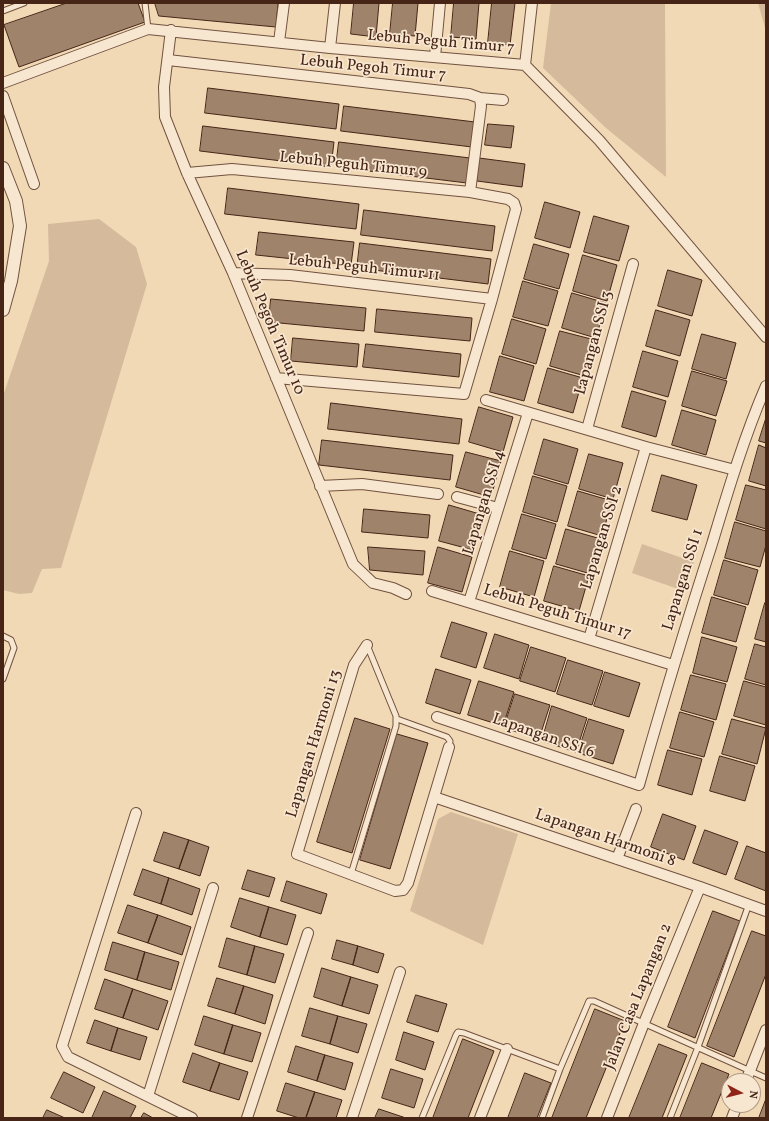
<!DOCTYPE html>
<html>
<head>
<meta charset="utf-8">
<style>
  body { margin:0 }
  #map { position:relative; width:769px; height:1121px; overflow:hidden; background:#f2d9b6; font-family:Vollkorn,serif }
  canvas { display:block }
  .frame { position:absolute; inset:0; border:4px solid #462517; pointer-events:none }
  .north { position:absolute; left:721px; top:1073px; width:40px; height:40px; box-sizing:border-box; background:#f7e6d0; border:1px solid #b09986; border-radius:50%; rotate:97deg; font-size:11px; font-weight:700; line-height:16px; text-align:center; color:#462517 }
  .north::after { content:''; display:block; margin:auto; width:14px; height:18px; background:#8f2418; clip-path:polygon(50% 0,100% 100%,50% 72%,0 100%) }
</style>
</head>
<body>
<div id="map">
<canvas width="769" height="1121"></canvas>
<div class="frame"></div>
<div class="north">N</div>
</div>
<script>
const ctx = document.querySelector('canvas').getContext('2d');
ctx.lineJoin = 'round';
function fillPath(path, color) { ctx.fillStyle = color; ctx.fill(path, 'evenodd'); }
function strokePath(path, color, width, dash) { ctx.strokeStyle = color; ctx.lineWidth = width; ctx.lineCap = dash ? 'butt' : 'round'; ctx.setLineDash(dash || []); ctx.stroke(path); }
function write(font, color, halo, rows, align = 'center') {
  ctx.font = font + ' Vollkorn,serif'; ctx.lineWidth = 3.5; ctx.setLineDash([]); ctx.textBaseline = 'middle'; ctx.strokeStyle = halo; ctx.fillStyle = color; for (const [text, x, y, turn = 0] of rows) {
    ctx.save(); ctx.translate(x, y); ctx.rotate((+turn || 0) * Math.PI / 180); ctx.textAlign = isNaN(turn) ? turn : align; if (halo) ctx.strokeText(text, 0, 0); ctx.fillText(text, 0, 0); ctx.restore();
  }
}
fillPath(new Path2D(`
  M551 3H665L666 177 606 128 543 68Z
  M758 3H766V31Z
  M99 219 136 247 147 284 61 568 42 569 32 593 19 594 3 590V396L49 261 48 224Z
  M642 544 694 562 684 591 632 573Z
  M451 812 518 834 483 945 410 911 438 819Z`), '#d5ba9b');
const building = new Path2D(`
  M67 3H138L145 22 19 67 4 25Z
  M155 3H278L276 27 159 16Z
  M354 3H379L376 37 351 34Z
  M393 3H418L415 36 390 34Z
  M454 3H479L476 39 451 37Z
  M492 3H515L510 45 488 43Z
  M208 88 339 104 336 129 205 113Z
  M344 106 475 122 472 147 341 131Z
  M488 124 514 126 511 148 485 145Z
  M203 126 334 142 331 167 200 151Z
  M339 142 470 158 467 183 336 167Z
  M479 158 525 164 522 187 477 181Z
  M228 188 359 204 356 229 225 214Z
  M545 202 580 212 570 248 535 238Z
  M364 210 495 226 492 251 361 235Z
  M594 216 629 226 619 261 584 252Z
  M259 232 354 242 351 265 256 255Z
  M360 243 491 259 488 284 357 268Z
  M534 244 569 254 559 289 524 279Z
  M583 255 617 265 607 301 573 291Z
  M668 270 702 280 692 316 658 306Z
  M523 281 558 291 548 326 513 317Z
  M572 293 606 303 596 338 562 328Z
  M271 299 366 308 364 331 269 322Z
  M377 309 472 318 470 341 375 332Z
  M656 310 690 320 680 356 646 346Z
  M512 319 546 329 536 364 502 354Z
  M560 331 595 340 585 376 550 366Z
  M702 334 736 343 726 379 692 369Z
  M293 338 359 344 357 367 291 361Z
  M366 344 461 354 459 377 363 367Z
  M643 351 678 361 668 397 633 387Z
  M500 356 534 366 524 401 490 392Z
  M548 368 583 378 573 413 538 403Z
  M692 371 727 381 716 416 682 406Z
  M632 391 666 401 656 437 622 427Z
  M331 403 462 419 459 444 328 429Z
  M479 407 513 417 503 452 469 442Z
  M682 410 716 420 706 455 672 445Z
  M766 418V443L759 441Z
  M544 439 578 449 568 484 534 474Z
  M322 440 453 455 450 480 319 465Z
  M759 445 766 448V486L749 481Z
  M466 452 501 461 491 497 456 487Z
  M589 454 623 463 613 499 579 489Z
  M662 475 697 485 687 520 652 511Z
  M533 476 567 486 557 522 523 512Z
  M746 485 766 490V529L736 520Z
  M578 491 612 501 602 536 568 526Z
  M449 505 483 515 473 550 439 541Z
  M364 509 430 515 428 538 362 532Z
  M522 514 556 524 546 559 512 549Z
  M735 522 766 531V545L760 567 725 558Z
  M566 529 601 539 591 574 556 564Z
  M368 547 425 551 423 575 370 570Z
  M438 547 472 557 462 592 428 583Z
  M510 551 544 561 534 597 500 587Z
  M724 560 758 570 748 605 714 595Z
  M554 566 589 576 579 611 544 601Z
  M712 597 746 607 736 642 702 633Z
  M765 603 766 604V642L755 639Z
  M452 622 487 633 476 668 441 657Z
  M495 634 529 645 519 679 484 668Z
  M702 637 737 647 727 682 693 673Z
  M755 644 766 647V685L745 679Z
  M531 647 566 658 555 692 520 681Z
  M568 660 603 671 592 705 557 694Z
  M436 669 471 680 460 714 426 703Z
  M605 672 640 683 629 717 594 706Z
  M691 675 726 684 716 720 681 710Z
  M479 681 514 692 503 726 468 715Z
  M744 681 766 687V725L734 716Z
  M515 694 550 705 539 739 504 728Z
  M552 706 587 718 576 752 542 741Z
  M680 712 714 722 704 757 670 748Z
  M355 718 390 729 352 853 317 842Z
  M589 719 624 730 613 764 578 753Z
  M732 719 766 728 757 764 722 754Z
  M397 734 428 743 390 869 360 860Z
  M668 750 702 759 692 795 658 785Z
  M720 756 755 766 745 801 710 791Z
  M663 814 696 826 684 860 651 847Z
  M705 830 738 842 726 875 693 863Z
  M164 832 189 840 179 869 154 861Z
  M189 840 209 847 200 876 179 869Z
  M747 846 766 853V891L735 879Z
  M143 869 169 878 161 904 134 895Z
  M248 870 275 878 269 897 242 889Z
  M169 878 200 889 192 915 161 904Z
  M287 881 327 894 321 914 281 901Z
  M240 898 269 907 260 937 231 927Z
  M128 905 158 915 148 943 118 933Z
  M269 907 296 915 287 945 260 937Z
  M713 911 740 921 695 1038 668 1027Z
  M158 915 191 927 182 955 148 943Z
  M752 931 766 936V974L734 1057 707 1046Z
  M227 938 255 946 247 975 219 967Z
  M337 940 358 946 353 965 332 959Z
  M113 942 145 952 137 980 105 970Z
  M255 946 284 954 275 983 247 975Z
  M358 946 384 954 378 973 353 965Z
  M145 952 179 962 171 990 137 980Z
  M322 968 351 977 342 1006 314 997Z
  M351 977 378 985 369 1014 342 1006Z
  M217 978 244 986 235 1014 208 1006Z
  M105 979 133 989 123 1018 95 1009Z
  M244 986 273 995 265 1024 235 1014Z
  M133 989 168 1001 158 1030 123 1018Z
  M416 995 447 1004 438 1032 407 1022Z
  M310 1008 338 1016 330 1044 302 1036Z
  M595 1009 625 1021 586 1118H552Z
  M204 1016 233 1025 224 1054 195 1045Z
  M338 1016 367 1024 358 1053 330 1044Z
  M95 1020 118 1028 111 1051 87 1043Z
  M233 1025 261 1033 252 1062 224 1054Z
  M118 1028 147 1037 140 1060 111 1051Z
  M404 1032 434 1042 425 1070 396 1060Z
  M463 1039 494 1051 468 1118H433Z
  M659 1044 687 1055 662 1118H629Z
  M296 1046 325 1055 317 1081 288 1072Z
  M193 1053 220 1063 210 1091 183 1082Z
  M325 1055 353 1063 345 1090 317 1081Z
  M220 1063 248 1072 239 1100 210 1091Z
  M702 1063 729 1074 711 1118H680Z
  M391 1069 423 1079 414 1108 382 1098Z
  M64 1072 95 1087 83 1113 51 1098Z
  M525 1073 551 1083 537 1118H508Z
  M286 1083 315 1092 306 1118H299L277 1111Z
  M104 1091 136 1106 130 1118H92Z
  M315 1092 342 1100 336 1118H306Z
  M766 1099V1118H759Z
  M379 1109 406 1118H375Z
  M47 1110 65 1118H43Z
  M144 1113 153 1118H141Z`);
fillPath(building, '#9f836a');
strokePath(building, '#462517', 1);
const service = new Path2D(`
  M145 3 148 29
  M3 11 24 3
  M3 636 11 640 14 648 3 679
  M397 719 447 737 450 741 449 747
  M351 874 396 726V716L367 645
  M560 1069 589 1001H594L766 1078
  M422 1118 456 1035 458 1032 464 1033 560 1069 542 1118
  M670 1118 698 1047 749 904`);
const minor = new Path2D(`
  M171 30 164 87 165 117 187 173 233 273 353 564 373 583 393 588 406 594
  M279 42 284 3
  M330 48 335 3
  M435 57 440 3
  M168 60 469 94 480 98 481 106 470 192
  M525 65 532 3
  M3 83 148 29 330 48 525 65 599 140 766 337
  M3 96 34 184
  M480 98 503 100
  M187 173 232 169 470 192 508 199 514 203 516 209 492 299 464 394 276 378
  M233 273 290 275 492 299
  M486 400 646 447 735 470
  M587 429 633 264
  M320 486 362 484 438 494
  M457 497 498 508
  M432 591 673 665
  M469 602 528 413
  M589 639 646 447
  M367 645 354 665 297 854 395 891 403 890 408 883 449 747
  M437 717 639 785C662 704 686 624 712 544 728 491 744 437 766 386
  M434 797 700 887 766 911
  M136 813 62 1046 68 1057 192 1118
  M617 859 636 809
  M746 1081 766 1030
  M148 1096 213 888
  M247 1118 308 933
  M352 1118 400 972
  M480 1118 507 1049
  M607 1118 644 1023 700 887
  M732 1118 737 1105`);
const tertiary = new Path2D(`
  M3 168 16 201 20 226 11 281 3 310`);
strokePath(service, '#71523f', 7);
strokePath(minor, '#71523f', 12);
strokePath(tertiary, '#71523f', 14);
strokePath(service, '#f7e6d0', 5);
strokePath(minor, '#f7e6d0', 10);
strokePath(tertiary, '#f7e6d0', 12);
write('16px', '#462517', '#f7e6d0', [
  ["Lebuh Peguh Timur 7",441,43,5],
  ["Lebuh Pegoh Timur 7",373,69,6],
  ["Lebuh Peguh Timur 9",353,166,6],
  ["Lebuh Peguh Timur 11",364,269,6],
  ["Lebuh Pegoh Timur 10",269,323,67],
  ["Lapangan SSI 3",595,343,-75],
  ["Lapangan SSI 4",485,503,-73],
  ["Lapangan SSI 2",603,538,-73],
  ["Lapangan SSI 1",684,580,-73],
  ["Lebuh Peguh Timur 17",557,613,17],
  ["Lapangan SSI 6",543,737,19],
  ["Lapangan Harmoni 13",315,744,-73],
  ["Lapangan Harmoni 8",605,839,19],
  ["Jalan Casa Lapangan 2",639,997,-68]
]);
</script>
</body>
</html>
